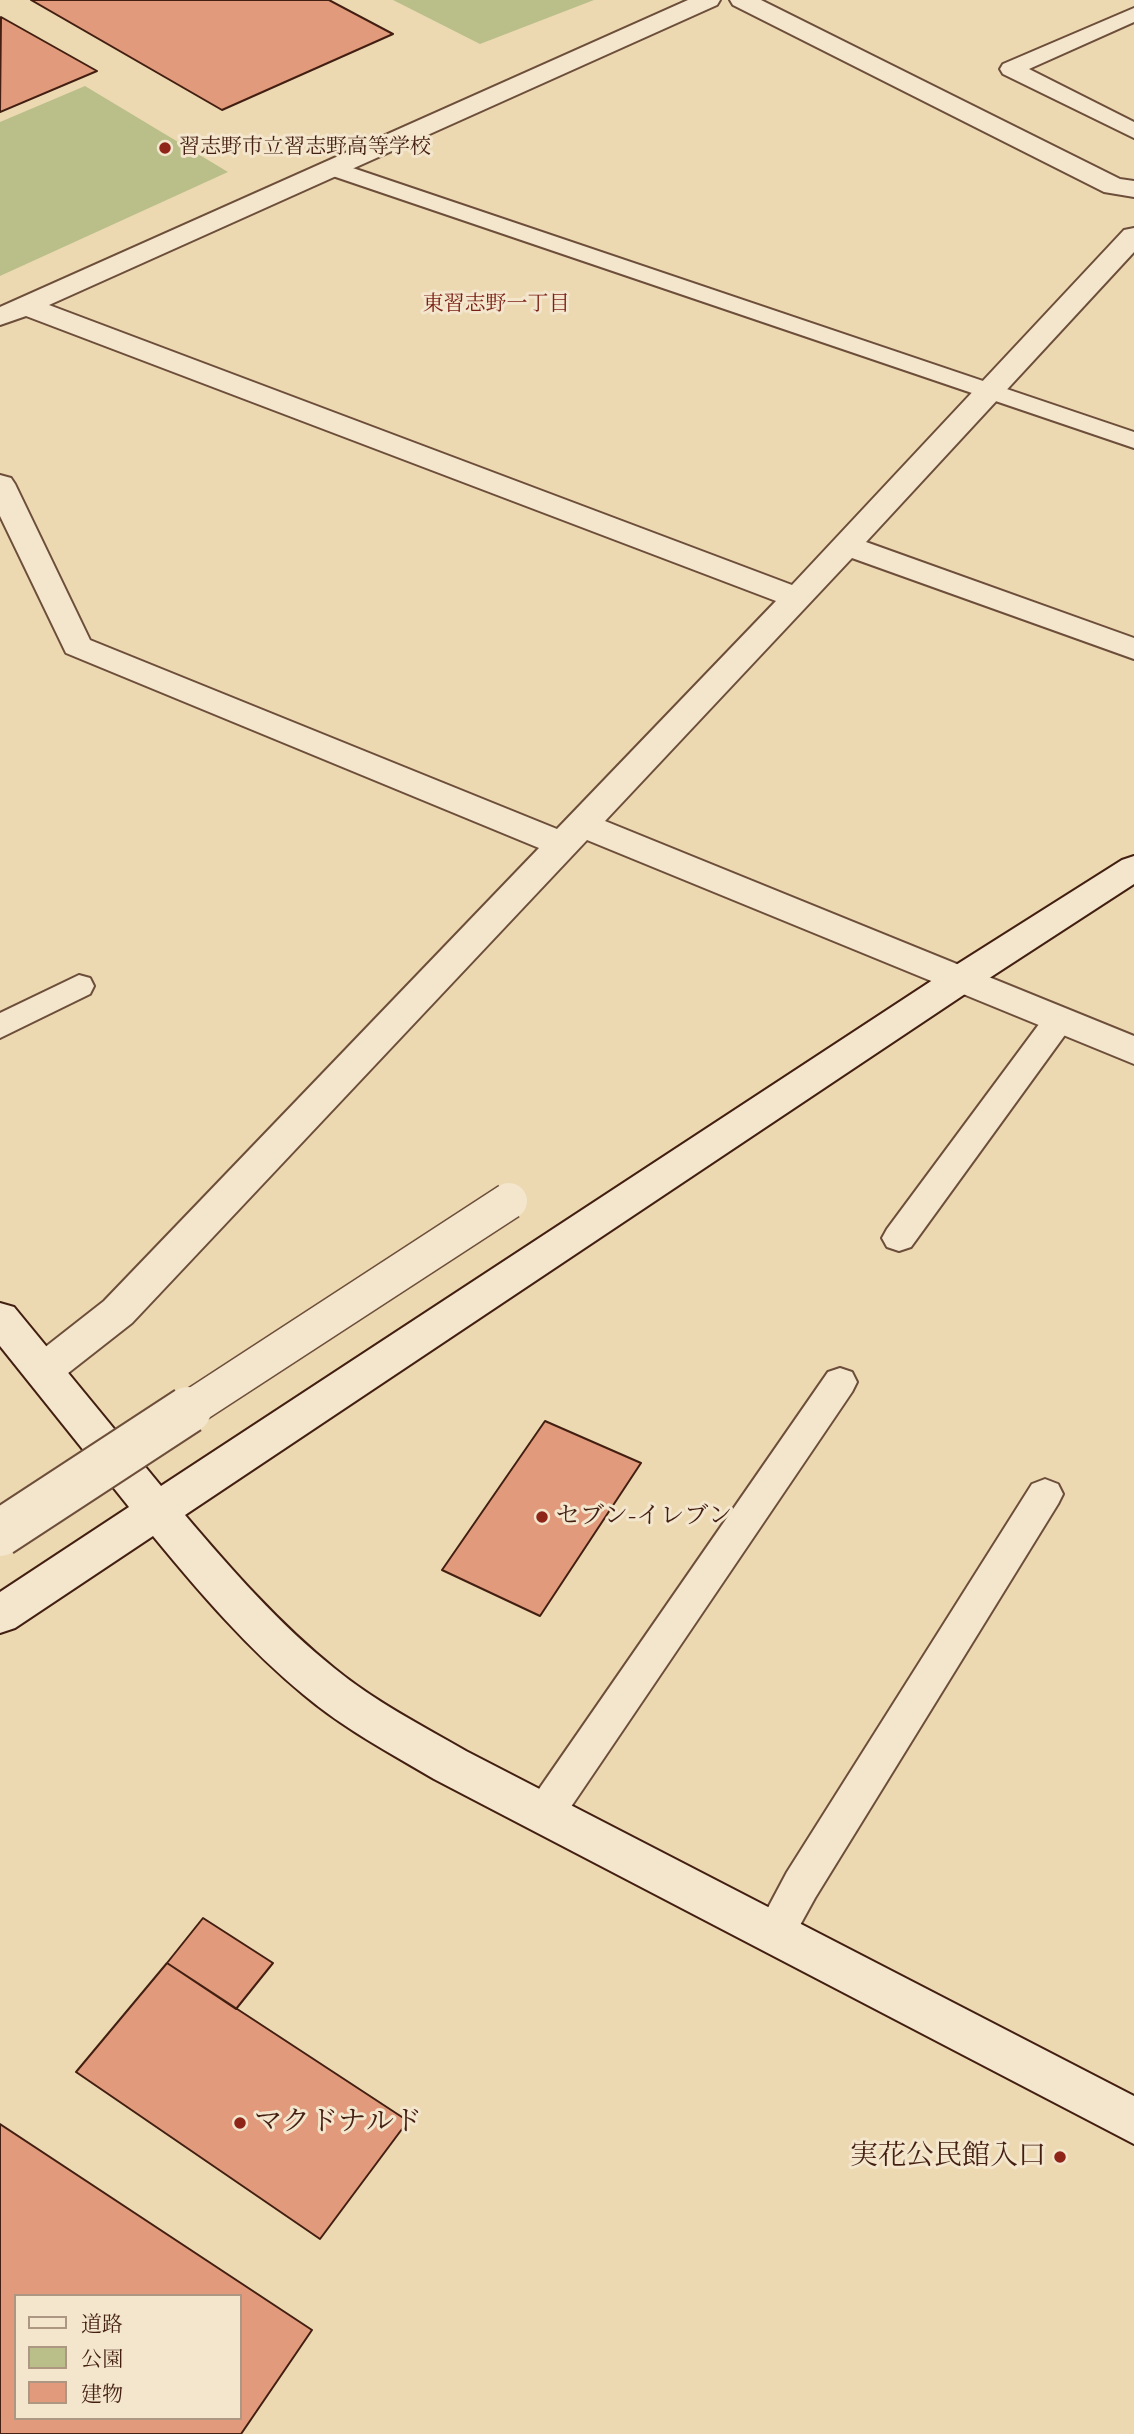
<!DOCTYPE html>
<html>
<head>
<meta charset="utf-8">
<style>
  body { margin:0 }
  #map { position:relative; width:1134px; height:2434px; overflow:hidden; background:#ecd9b2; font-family:"Gentium Book Plus","Noto Serif JP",serif }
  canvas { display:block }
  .legend { position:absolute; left:14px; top:2294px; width:228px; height:126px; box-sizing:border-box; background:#f3e6cd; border:2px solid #ad9682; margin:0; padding:9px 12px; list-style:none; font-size:21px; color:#431f12 }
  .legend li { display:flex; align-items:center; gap:14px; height:35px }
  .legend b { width:35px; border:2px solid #ad9682 }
</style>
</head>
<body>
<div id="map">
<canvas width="1134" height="2434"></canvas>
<ul class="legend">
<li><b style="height:9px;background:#f3e6cd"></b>道路</li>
<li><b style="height:19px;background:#babf8a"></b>公園</li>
<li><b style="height:19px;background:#e19b7c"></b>建物</li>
</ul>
</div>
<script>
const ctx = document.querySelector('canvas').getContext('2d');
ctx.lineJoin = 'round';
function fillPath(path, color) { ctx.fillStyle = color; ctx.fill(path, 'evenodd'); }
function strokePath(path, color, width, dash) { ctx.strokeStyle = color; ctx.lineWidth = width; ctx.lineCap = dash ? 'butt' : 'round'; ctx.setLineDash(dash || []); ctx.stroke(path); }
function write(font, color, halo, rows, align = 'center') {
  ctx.font = font + ' "Gentium Book Plus","Noto Serif JP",serif'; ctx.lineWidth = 6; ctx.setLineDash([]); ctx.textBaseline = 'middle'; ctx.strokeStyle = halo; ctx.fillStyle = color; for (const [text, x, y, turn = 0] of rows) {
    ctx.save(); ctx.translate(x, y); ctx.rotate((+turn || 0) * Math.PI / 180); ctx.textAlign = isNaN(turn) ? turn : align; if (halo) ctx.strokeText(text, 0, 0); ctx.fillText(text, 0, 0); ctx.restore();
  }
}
fillPath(new Path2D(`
  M393 0H594L480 44Z
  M85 86 228 172 0 276V122Z`), '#babf8a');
const building = new Path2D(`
  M31 0H329L393 34 222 110Z
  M1 17 97 71 0 112Z
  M545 1421 641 1463 540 1616 442 1570Z
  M203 1918 273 1963 236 2009 167 1963Z
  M167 1963 408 2121 320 2239 76 2072Z
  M0 2124 312 2330 241 2434H0ZM16 2296H240V2418H16Z`);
fillPath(building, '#e19b7c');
strokePath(building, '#431f12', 2);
const lane = new Path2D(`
  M1134 8V22L1029 69 1134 122V138L1003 74 1000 69 1003 64Z
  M332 161 1134 432V448L324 173 321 168 324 163Z
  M79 975 90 978 94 986 90 994 0 1038V1013Z
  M1059 1009 1070 1012 1075 1020 1070 1028 911 1247 899 1251 887 1247 882 1238 887 1229 1048 1012Z
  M840 1368 852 1372 857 1382 852 1392 558 1826 544 1831 530 1826 524 1814 530 1802 828 1372Z
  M1045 1479 1058 1484 1063 1494 1058 1504 815 1898 788 1947 774 1952 760 1947 754 1934 787 1872 1032 1484Z`);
const street = new Path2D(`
  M688 0H720L717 5 49 305 792 585 1124 230 1134 228V252L866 542 1134 638V659L852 558 605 821 1134 1036V1064L587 840 132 1323 58 1381 44 1386 30 1381 24 1370 30 1359 104 1301 539 848 66 653 0 516V475L11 478 15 484 90 640 557 829 776 601 26 316 0 325V307Z
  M730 0H761L1120 179 1134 181V197L1104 192 733 5Z`);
const secondary = new Path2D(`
  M1134 856V884L974 988 185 1515C231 1569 279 1624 334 1668 374 1701 421 1725 466 1751L1134 2096V2144L434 1779C390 1753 343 1728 304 1695 248 1649 199 1592 153 1536L15 1628 0 1633V1592L129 1507 0 1346V1303L14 1307 161 1486 948 970 1122 860Z`);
strokePath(lane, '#6d4e3a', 4);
strokePath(street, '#6d4e3a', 4);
strokePath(secondary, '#431f12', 4);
fillPath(lane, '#f3e6cd');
fillPath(street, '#f3e6cd');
fillPath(secondary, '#f3e6cd');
const streetBridgeFar1 = new Path2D(`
  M185 1412 509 1201`);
const streetBridge = new Path2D(`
  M0 1533 188 1410`);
strokePath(streetBridgeFar1, '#6d4e3a', 39, []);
strokePath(streetBridge, '#6d4e3a', 50, []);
strokePath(streetBridgeFar1, '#f3e6cd', 36);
strokePath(streetBridge, '#f3e6cd', 46);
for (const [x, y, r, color] of [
  [165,148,7,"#8f2418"],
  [542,1517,7,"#8f2418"],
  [240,2123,7,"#8f2418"],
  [1060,2157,7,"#8f2418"]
]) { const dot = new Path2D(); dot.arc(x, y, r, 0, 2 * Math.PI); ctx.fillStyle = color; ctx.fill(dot); strokePath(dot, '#f3e6cd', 2.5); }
write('21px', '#431f12', '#f3e6cd', [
  ["習志野市立習志野高等学校",179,148]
], 'left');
write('21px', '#7a1f14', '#f3e6cd', [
  ["東習志野一丁目",496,305]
]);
write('24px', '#431f12', '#f3e6cd', [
  ["セブン-イレブン",556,1517]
], 'left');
write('28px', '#431f12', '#f3e6cd', [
  ["マクドナルド",254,2123],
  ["実花公民館入口",1046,2157,"right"]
], 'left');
</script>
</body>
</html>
